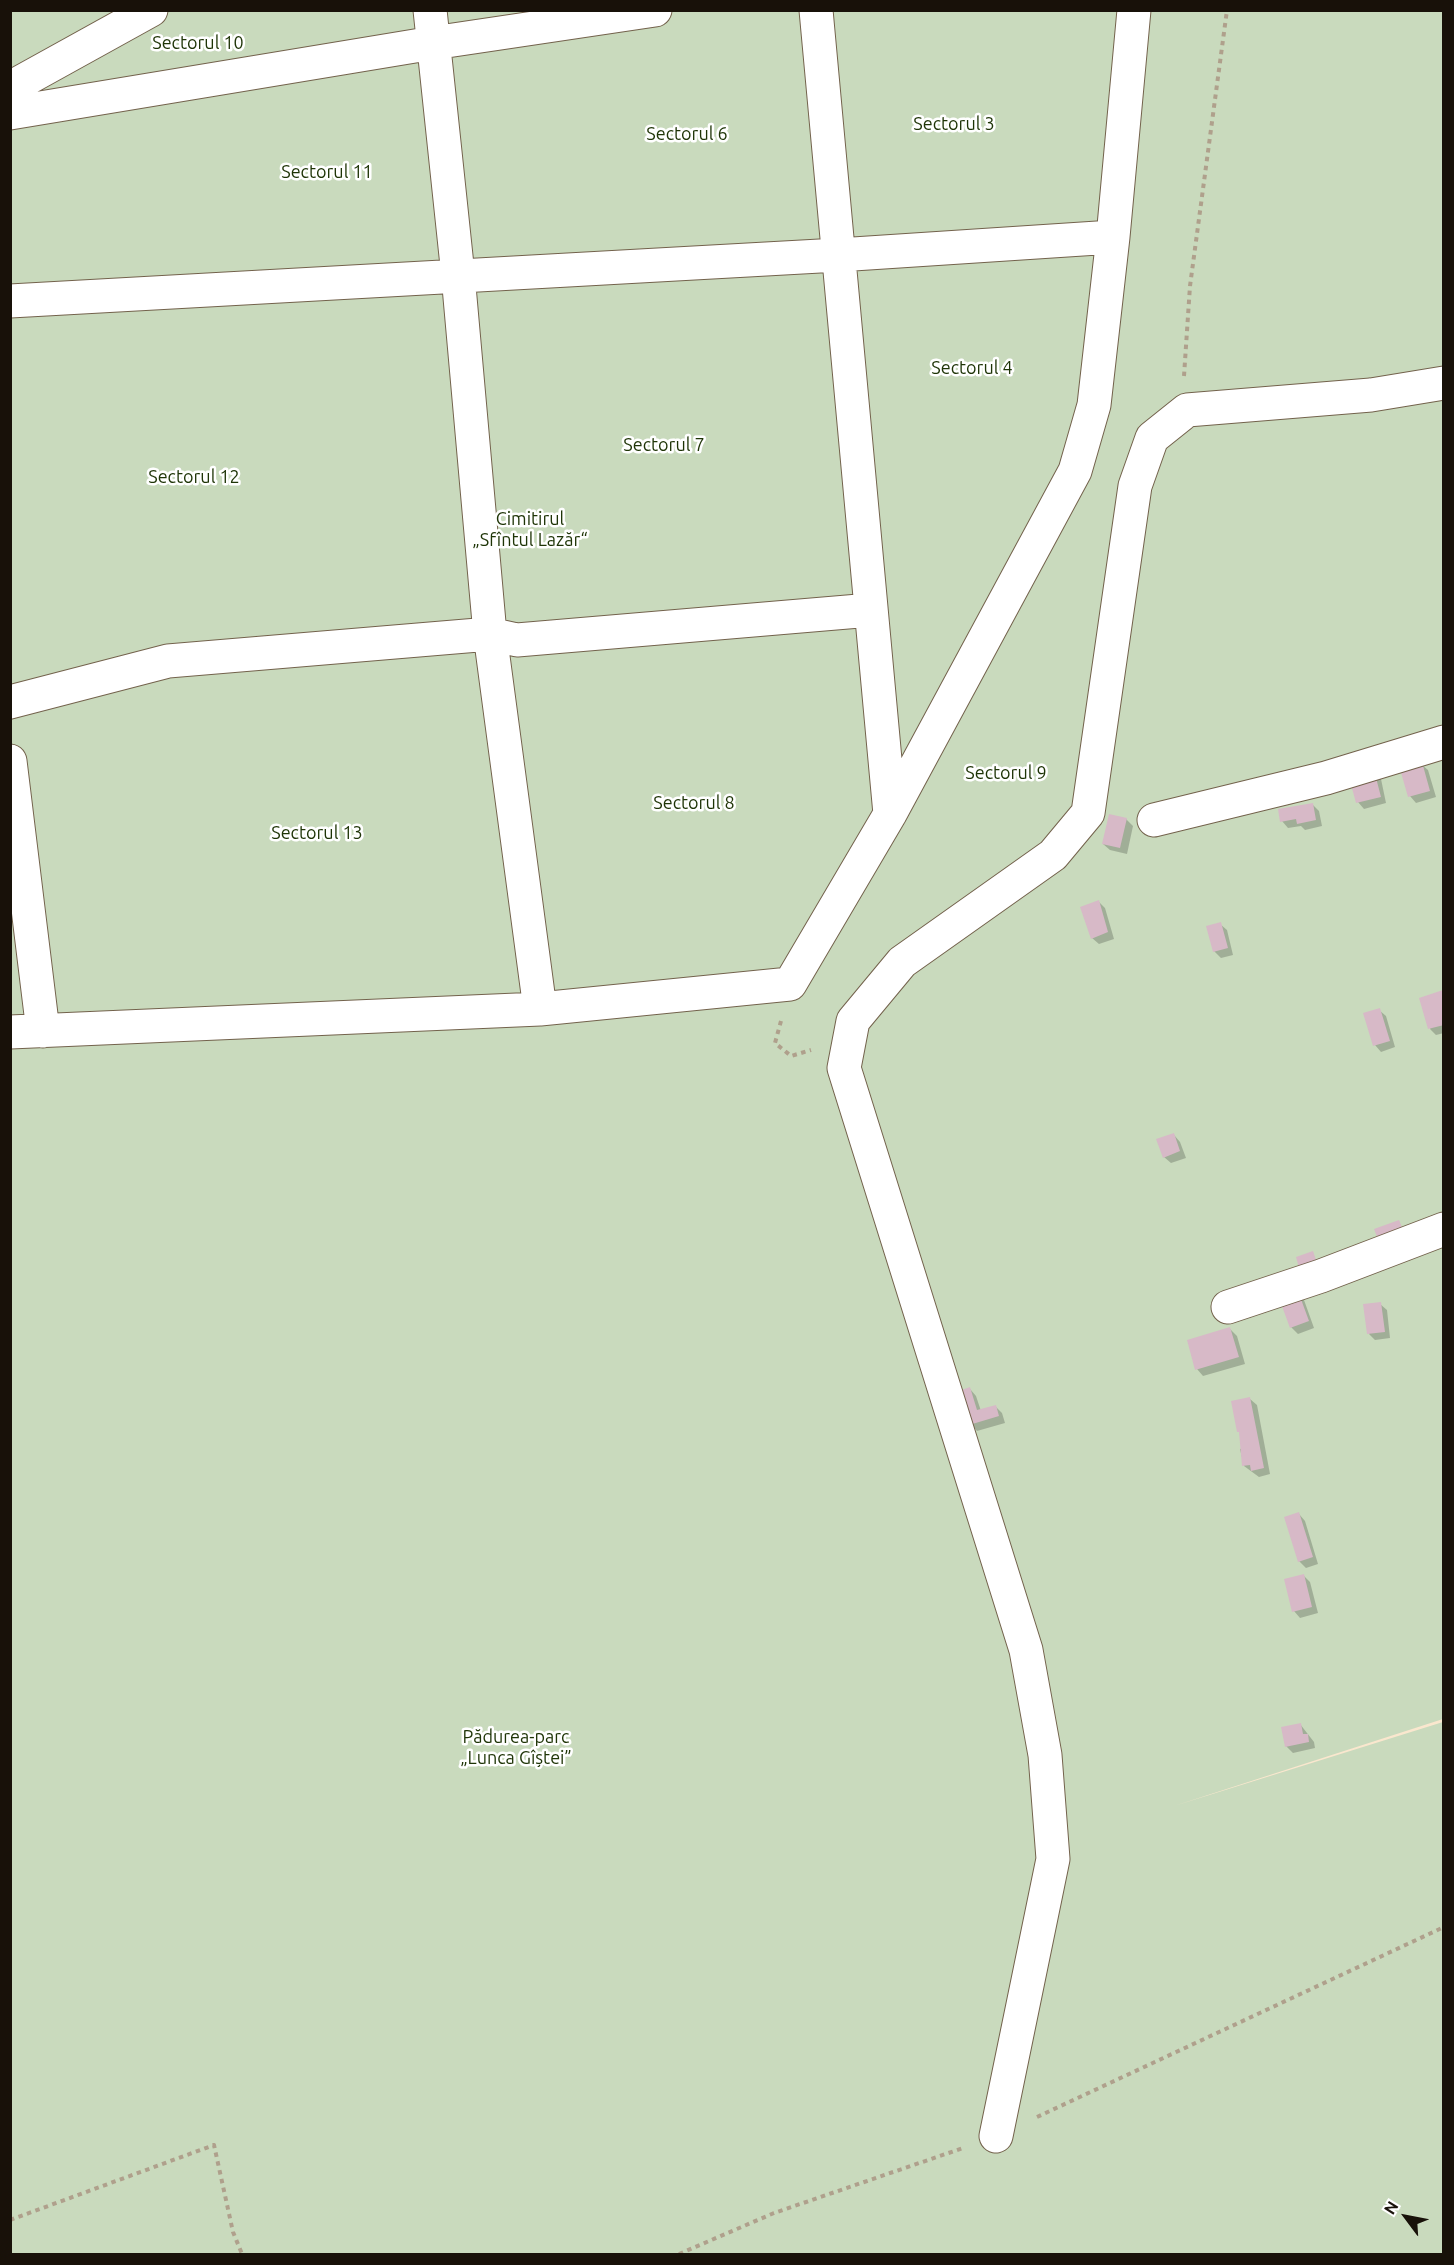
<!DOCTYPE html>
<html>
<head>
<meta charset="utf-8">
<style>
  body { margin:0 }
  #map { position:relative; width:1454px; height:2265px; overflow:hidden; background:#fae7ce; font-family:Ubuntu,sans-serif }
  canvas { display:block }
  .frame { position:absolute; inset:0; border:12px solid #181109; pointer-events:none }
  .north { position:absolute; left:1376px; top:2187px; width:60px; height:60px; -webkit-text-stroke:4px #fff; paint-order:stroke; rotate:302deg; font-size:16px; font-weight:700; line-height:24px; text-align:center; color:#181109 }
  .north::after { content:''; display:block; margin:auto; width:21px; height:27px; background:#181109; clip-path:polygon(50% 0,100% 100%,50% 72%,0 100%) }
</style>
</head>
<body>
<div id="map">
<canvas width="1454" height="2265"></canvas>
<div class="frame"></div>
<div class="north">N</div>
</div>
<script>
const ctx = document.querySelector('canvas').getContext('2d');
ctx.lineJoin = 'round';
function fillPath(path, color) { ctx.fillStyle = color; ctx.fill(path, 'evenodd'); }
function strokePath(path, color, width, dash) { ctx.strokeStyle = color; ctx.lineWidth = width; ctx.lineCap = dash ? 'butt' : 'round'; ctx.setLineDash(dash || []); ctx.stroke(path); }
function write(font, color, halo, rows, align = 'center') {
  ctx.font = font + ' Ubuntu,sans-serif'; ctx.lineWidth = 5; ctx.setLineDash([]); ctx.textBaseline = 'middle'; ctx.strokeStyle = halo; ctx.fillStyle = color; for (const [text, x, y, turn = 0] of rows) {
    ctx.save(); ctx.translate(x, y); ctx.rotate((+turn || 0) * Math.PI / 180); ctx.textAlign = isNaN(turn) ? turn : align; if (halo) ctx.strokeText(text, 0, 0); ctx.fillText(text, 0, 0); ctx.restore();
  }
}
fillPath(new Path2D(`
  M11 11H1443V1719L1174 1806 1443 1722V2254H11Z`), '#c9dabd');
fillPath(new Path2D(`
  M1421 764 1428 770 1436 797 1416 803 1410 796Z
  M1374 772 1381 779 1386 803 1364 809 1358 802Z
  M1312 804 1319 811 1322 826 1305 830 1301 826 1288 828 1282 821Z
  M1126 819 1133 826 1127 854 1110 850 1103 844Z
  M1099 902 1105 908 1114 939 1099 944 1092 938Z
  M1220 924 1227 930 1233 955 1221 958 1214 951Z
  M1442 992 1444 1033 1436 1035 1430 1029Z
  M1379 1010 1386 1016 1395 1047 1381 1052 1375 1045Z
  M1174 1135 1180 1142 1186 1158 1171 1163 1164 1157Z
  M1297 1293 1304 1300 1314 1328 1298 1334 1291 1327Z
  M1380 1304 1387 1310 1390 1338 1375 1340 1369 1334Z
  M1230 1329 1237 1336 1245 1364 1203 1376 1197 1369Z
  M970 1389 976 1396 981 1411 996 1407 1002 1413 1005 1423 977 1431 971 1424Z
  M1250 1399 1257 1405 1270 1474 1259 1477 1244 1466 1240 1449 1244 1448Z
  M1299 1514 1305 1521 1318 1564 1306 1568 1299 1561Z
  M1304 1576 1310 1582 1318 1613 1300 1618 1294 1611Z
  M1300 1724 1314 1742 1315 1748 1293 1753 1286 1746Z`), '#0003');
fillPath(new Path2D(`
  M1422 762 1430 791 1408 797 1400 769Z
  M1374 770 1381 797 1356 803 1349 777Z
  M1313 803 1316 820 1297 824 1296 819 1280 822 1278 809Z
  M1109 814 1127 818 1120 848 1102 844Z
  M1099 900 1108 932 1091 939 1080 907Z
  M1221 922 1228 948 1213 952 1206 926Z
  M1443 990 1444 1025 1428 1029 1419 998Z
  M1380 1008 1390 1041 1373 1046 1363 1013Z
  M1174 1133 1180 1151 1163 1158 1156 1139Z
  M1399 1220 1406 1237 1381 1247 1374 1229Z
  M1313 1251 1319 1269 1301 1275 1296 1257Z
  M1298 1291 1309 1321 1290 1328 1279 1298Z
  M1381 1302 1385 1332 1367 1334 1363 1304Z
  M1230 1327 1239 1357 1195 1370 1187 1340Z
  M970 1387 977 1410 996 1405 999 1416 969 1425 959 1391Z
  M1250 1397 1264 1468 1251 1471 1250 1465 1242 1466 1239 1432H1237L1231 1401Z
  M1299 1512 1313 1557 1298 1562 1284 1517Z
  M1304 1574 1312 1607 1292 1612 1284 1579Z
  M1301 1723 1303 1734H1308L1309 1742 1285 1747 1281 1727Z`), '#d7b9c7');
const minor = new Path2D(`
  M430 10 458 275 490 634 540 1009
  M816 10 890 814
  M10 88 151 10
  M10 113 433 43 655 10
  M10 301 838 255 1113 237
  M10 702 168 661 490 634 517 640 871 610
  M10 761 43 1031
  M1154 820 1326 778 1444 742
  M10 1032 540 1009 790 984 890 814 1075 471 1094 405 1113 237 1134 10
  M1228 1307 1321 1276 1444 1229
  M996 2136 1053 1859 1045 1755 1026 1650 844 1068 853 1021 902 962 1053 855 1088 813 1135 486 1152 438 1187 410 1371 395 1444 383`);
strokePath(minor, '#73624c', 35);
strokePath(new Path2D(`
  M1184 376 1190 286 1227 10
  M781 1021 775 1043 791 1056 811 1050
  M1037 2117 1444 1927
  M10 2220 214 2145 233 2232 242 2254
  M679 2254 774 2213 963 2148`), '#afa08c', 4, [4.5, 4.5]);
strokePath(minor, '#fff', 33);
write('18px', '#1e3406', '#fff', [
  ["Sectorul 10",198,43],
  ["Sectorul 3",954,124],
  ["Sectorul 6",687,134],
  ["Sectorul 11",327,172],
  ["Sectorul 4",972,368],
  ["Sectorul 7",664,445],
  ["Sectorul 12",194,477],
  ["Cimitirul",530,519],
  ["„Sfîntul Lazăr“",530,540],
  ["Sectorul 9",1006,773],
  ["Sectorul 8",694,803],
  ["Sectorul 13",317,833],
  ["Pădurea-parc",516,1737],
  ["„Lunca Gîștei”",516,1758]
]);
</script>
</body>
</html>
